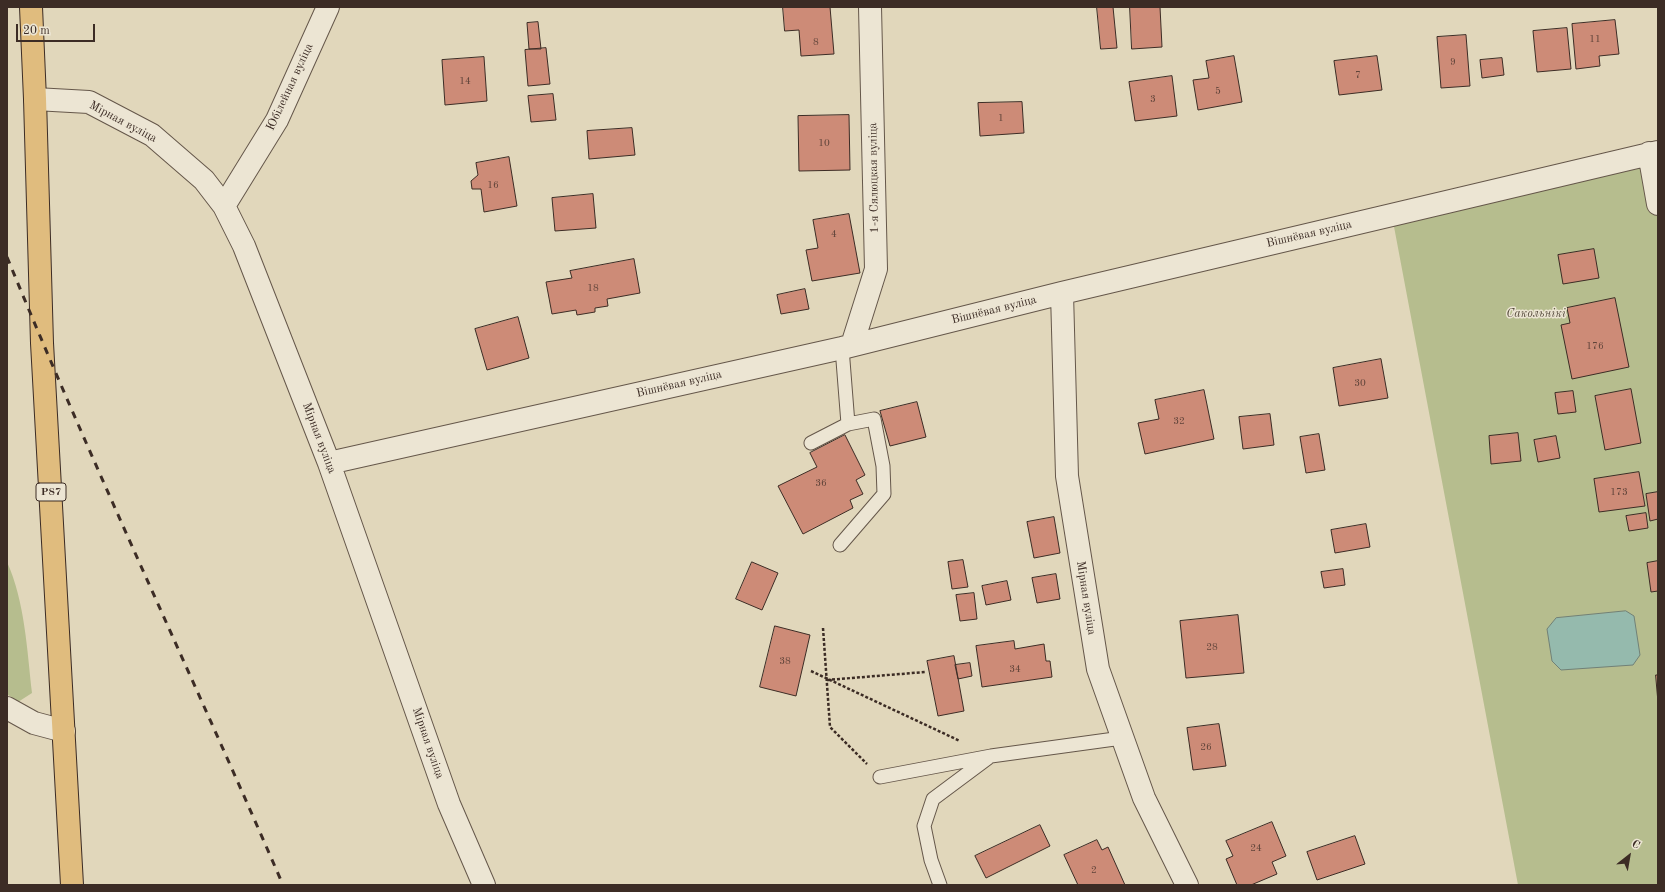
<!DOCTYPE html>
<html>
<head>
<meta charset="utf-8">
<style>
  body { margin:0 }
  #map { position:relative; width:1665px; height:892px; overflow:hidden; background:#e1d7bb; font-family:"Old Standard TT",serif }
  canvas { display:block }
  .frame { position:absolute; inset:0; border:8px solid #3c2c25; pointer-events:none }
  .north { position:absolute; left:1609px; top:836px; width:40px; height:40px; -webkit-text-stroke:3px #ece5d3; paint-order:stroke; rotate:31deg; font-size:11px; font-weight:700; line-height:16px; text-align:center; color:#3c2c25 }
  .north::after { content:''; display:block; margin:auto; width:14px; height:18px; background:#3c2c25; clip-path:polygon(50% 0,100% 100%,50% 72%,0 100%) }
  .scale { position:absolute; left:16px; top:24px; width:79px; height:18px; box-sizing:border-box; border:2px solid #3c2c25; border-top:0; padding-left:5px; font-size:12px; line-height:14px; white-space:nowrap; color:#3c2c25; -webkit-text-stroke:3px #ece5d3; paint-order:stroke }
</style>
</head>
<body>
<div id="map">
<canvas width="1665" height="892"></canvas>
<div class="frame"></div>
<div class="north">С</div>
<div class="scale">20 m</div>
</div>
<script>
const ctx = document.querySelector('canvas').getContext('2d');
ctx.lineJoin = 'round';
function fillPath(path, color) { ctx.fillStyle = color; ctx.fill(path, 'evenodd'); }
function strokePath(path, color, width, dash) { ctx.strokeStyle = color; ctx.lineWidth = width; ctx.lineCap = dash ? 'butt' : 'round'; ctx.setLineDash(dash || []); ctx.stroke(path); }
function write(font, color, halo, rows, align = 'center') {
  ctx.font = font + ' "Old Standard TT",serif'; ctx.lineWidth = 3; ctx.setLineDash([]); ctx.textBaseline = 'middle'; ctx.strokeStyle = halo; ctx.fillStyle = color; for (const [text, x, y, turn = 0] of rows) {
    ctx.save(); ctx.translate(x, y); ctx.rotate((+turn || 0) * Math.PI / 180); ctx.textAlign = isNaN(turn) ? turn : align; if (halo) ctx.strokeText(text, 0, 0); ctx.fillText(text, 0, 0); ctx.restore();
  }
}
fillPath(new Path2D(`
  M1658 165V885H1518L1392 216Z
  M7 562C25 602 27 650 32 693L18 702 7 694Z`), '#b6bd8e');
const water = new Path2D(`
  M1626 611 1634 616 1640 655 1633 665 1561 670 1552 661 1547 629 1556 618Z`);
fillPath(water, '#95baad');
strokePath(water, '#718177', 1);
const building = new Path2D(`
  M783 7H830L834 54 801 56 799 30 785 31Z
  M1097 7H1113L1117 48 1101 49Z
  M1130 7H1160L1162 47 1132 49Z
  M1615 20 1619 54 1599 56 1600 66 1576 69 1572 24Z
  M538 22 541 49H529L527 23Z
  M1567 28 1571 69 1537 72 1533 31Z
  M1466 35 1470 86 1441 88 1437 37Z
  M546 48 550 84 528 86 525 50Z
  M1234 56 1242 102 1198 110 1193 80 1209 78 1206 61Z
  M1377 56 1382 90 1339 95 1334 61Z
  M484 57 487 101 445 105 442 60Z
  M1502 58 1504 75 1482 78 1480 60Z
  M1172 76 1177 116 1135 121 1129 82Z
  M553 94 556 120 531 122 528 96Z
  M1022 102 1024 133 980 136 978 103Z
  M849 115 850 170 799 171 798 116Z
  M632 128 635 155 589 159 587 131Z
  M509 157 517 206 484 212 481 189H472L471 181 478 175 476 163Z
  M593 194 596 228 555 231 552 198Z
  M849 214 860 273 812 281 806 250 818 248 813 220Z
  M1594 249 1599 278 1563 284 1558 255Z
  M634 259 640 293 607 299 608 306 595 308V312L577 315 576 310 552 314 546 282 572 278 570 271Z
  M805 289 809 309 781 314 777 295Z
  M1615 298 1629 367 1572 379 1561 325 1570 323 1567 308Z
  M518 317 529 358 487 370 475 329Z
  M1381 359 1388 398 1339 406 1333 368Z
  M1631 389 1641 443 1605 450 1595 396Z
  M1204 390 1214 439 1145 454 1138 423 1159 419 1155 400Z
  M1573 391 1576 412 1558 414 1555 393Z
  M917 402 926 437 890 446 880 411Z
  M1270 414 1274 445 1243 449 1239 417Z
  M1518 433 1521 461 1491 464 1489 436Z
  M1319 434 1325 470 1306 473 1300 437Z
  M845 435 865 475 856 480 863 494 850 500 853 508 803 534 778 486 817 467 810 453Z
  M1556 436 1560 458 1538 462 1534 440Z
  M1639 472 1645 506 1599 512 1594 479Z
  M1658 492V519L1650 521 1646 494Z
  M1646 513 1648 528 1629 531 1626 516Z
  M1054 517 1060 553 1034 558 1027 522Z
  M1366 524 1370 547 1335 553 1331 530Z
  M963 560 968 587 952 589 948 562Z
  M1658 561V591L1651 592 1647 563Z
  M752 562 778 573 762 610 736 599Z
  M1343 569 1345 585 1324 588 1321 572Z
  M1056 574 1060 599 1037 603 1032 578Z
  M1007 581 1011 600 986 605 982 586Z
  M974 593 977 619 960 621 956 595Z
  M1238 615 1244 673 1186 678 1180 621Z
  M775 626 810 635 796 696 760 687Z
  M1014 641 1015 649 1044 644 1046 661H1050L1052 677 982 687 976 646Z
  M954 656 964 711 938 716 927 661Z
  M970 663 972 676 958 679 955 665Z
  M1656 675H1658V702Z
  M1219 724 1226 766 1193 770 1187 728Z
  M1272 822 1286 856 1272 862 1277 874 1251 885H1237L1226 859 1233 856 1226 841Z
  M1040 825 1050 846 986 878 975 856Z
  M1355 836 1365 864 1317 880 1307 852Z
  M1097 840 1102 850 1108 847 1125 885H1078L1064 855Z`);
fillPath(building, '#cd8b77');
strokePath(building, '#3c2c25', 1);
const lane = new Path2D(`
  M811 443 848 424 842 348
  M840 545 884 494 883 466 874 419 848 424
  M880 777 991 756 1122 738
  M940 885 931 860 924 826 933 799 988 758`);
const street = new Path2D(`
  M35 99 89 102 152 135 204 180 224 206 244 246 329 463 449 804 484 885
  M1649 153 1658 204
  M224 206 277 120 328 7
  M1062 293 1067 476 1098 669 1144 798 1187 885
  M852 345 876 269 870 7
  M329 463 842 348 1062 293 1658 152
  M7 708 34 723 64 731`);
const primary = new Path2D(`
  M31 7 35 99 42 343 72 885`);
strokePath(lane, '#65574a', 15);
strokePath(street, '#65574a', 24);
strokePath(primary, '#3c2c25', 24);
strokePath(new Path2D(`
  M823 628 830 727 867 764
  M811 671 960 741
  M827 680 925 672`), '#3c2c25', 2.5, [3, 2]);
strokePath(lane, '#ece5d3', 13);
strokePath(street, '#ece5d3', 22);
strokePath(primary, '#e0bc7e', 22);
strokePath(new Path2D(`
  M7 257C94 469 192 675 283 885`), '#3c2c25', 3, [7, 7]);
write('10px', '#60443a', null, [
  ["11",1595,39],
  ["8",816,42],
  ["9",1453,62],
  ["7",1358,75],
  ["14",465,81],
  ["5",1218,91],
  ["3",1153,99],
  ["1",1001,118],
  ["10",824,143],
  ["16",493,185],
  ["4",834,234],
  ["18",593,288],
  ["176",1595,346],
  ["30",1360,383],
  ["32",1179,421],
  ["36",821,483],
  ["173",1619,492],
  ["28",1212,647],
  ["38",785,661],
  ["34",1015,669],
  ["26",1206,747],
  ["24",1256,848],
  ["2",1094,870]
]);
for (const [x, y, w] of [
  [51,492,30]
]) { const box = new Path2D(); box.roundRect(x - w / 2, y - 9, w, 18, 3); ctx.fillStyle = '#ece5d3'; ctx.fill(box); strokePath(box, '#3c2c25', 1); }
write('bold 11px', '#3c2c25', null, [
  ["Р87",51,492]
]);
write('12px', '#3c2c25', '#ece5d3', [
  ["Юбілейная вуліца",290,87,-65],
  ["Мірная вуліца",123,122,28],
  ["1-я Сялюцкая вуліца",874,178,-91],
  ["Вішнёвая вуліца",1309,234,-13],
  ["Вішнёвая вуліца",994,310,-14],
  ["Вішнёвая вуліца",679,384,-13],
  ["Мірная вуліца",319,438,69],
  ["Мірная вуліца",1086,598,81],
  ["Мірная вуліца",428,743,71]
]);
write('italic 12px', '#54493a', '#ece5d3', [
  ["Сакольнікі",1536,314]
]);
</script>
</body>
</html>
